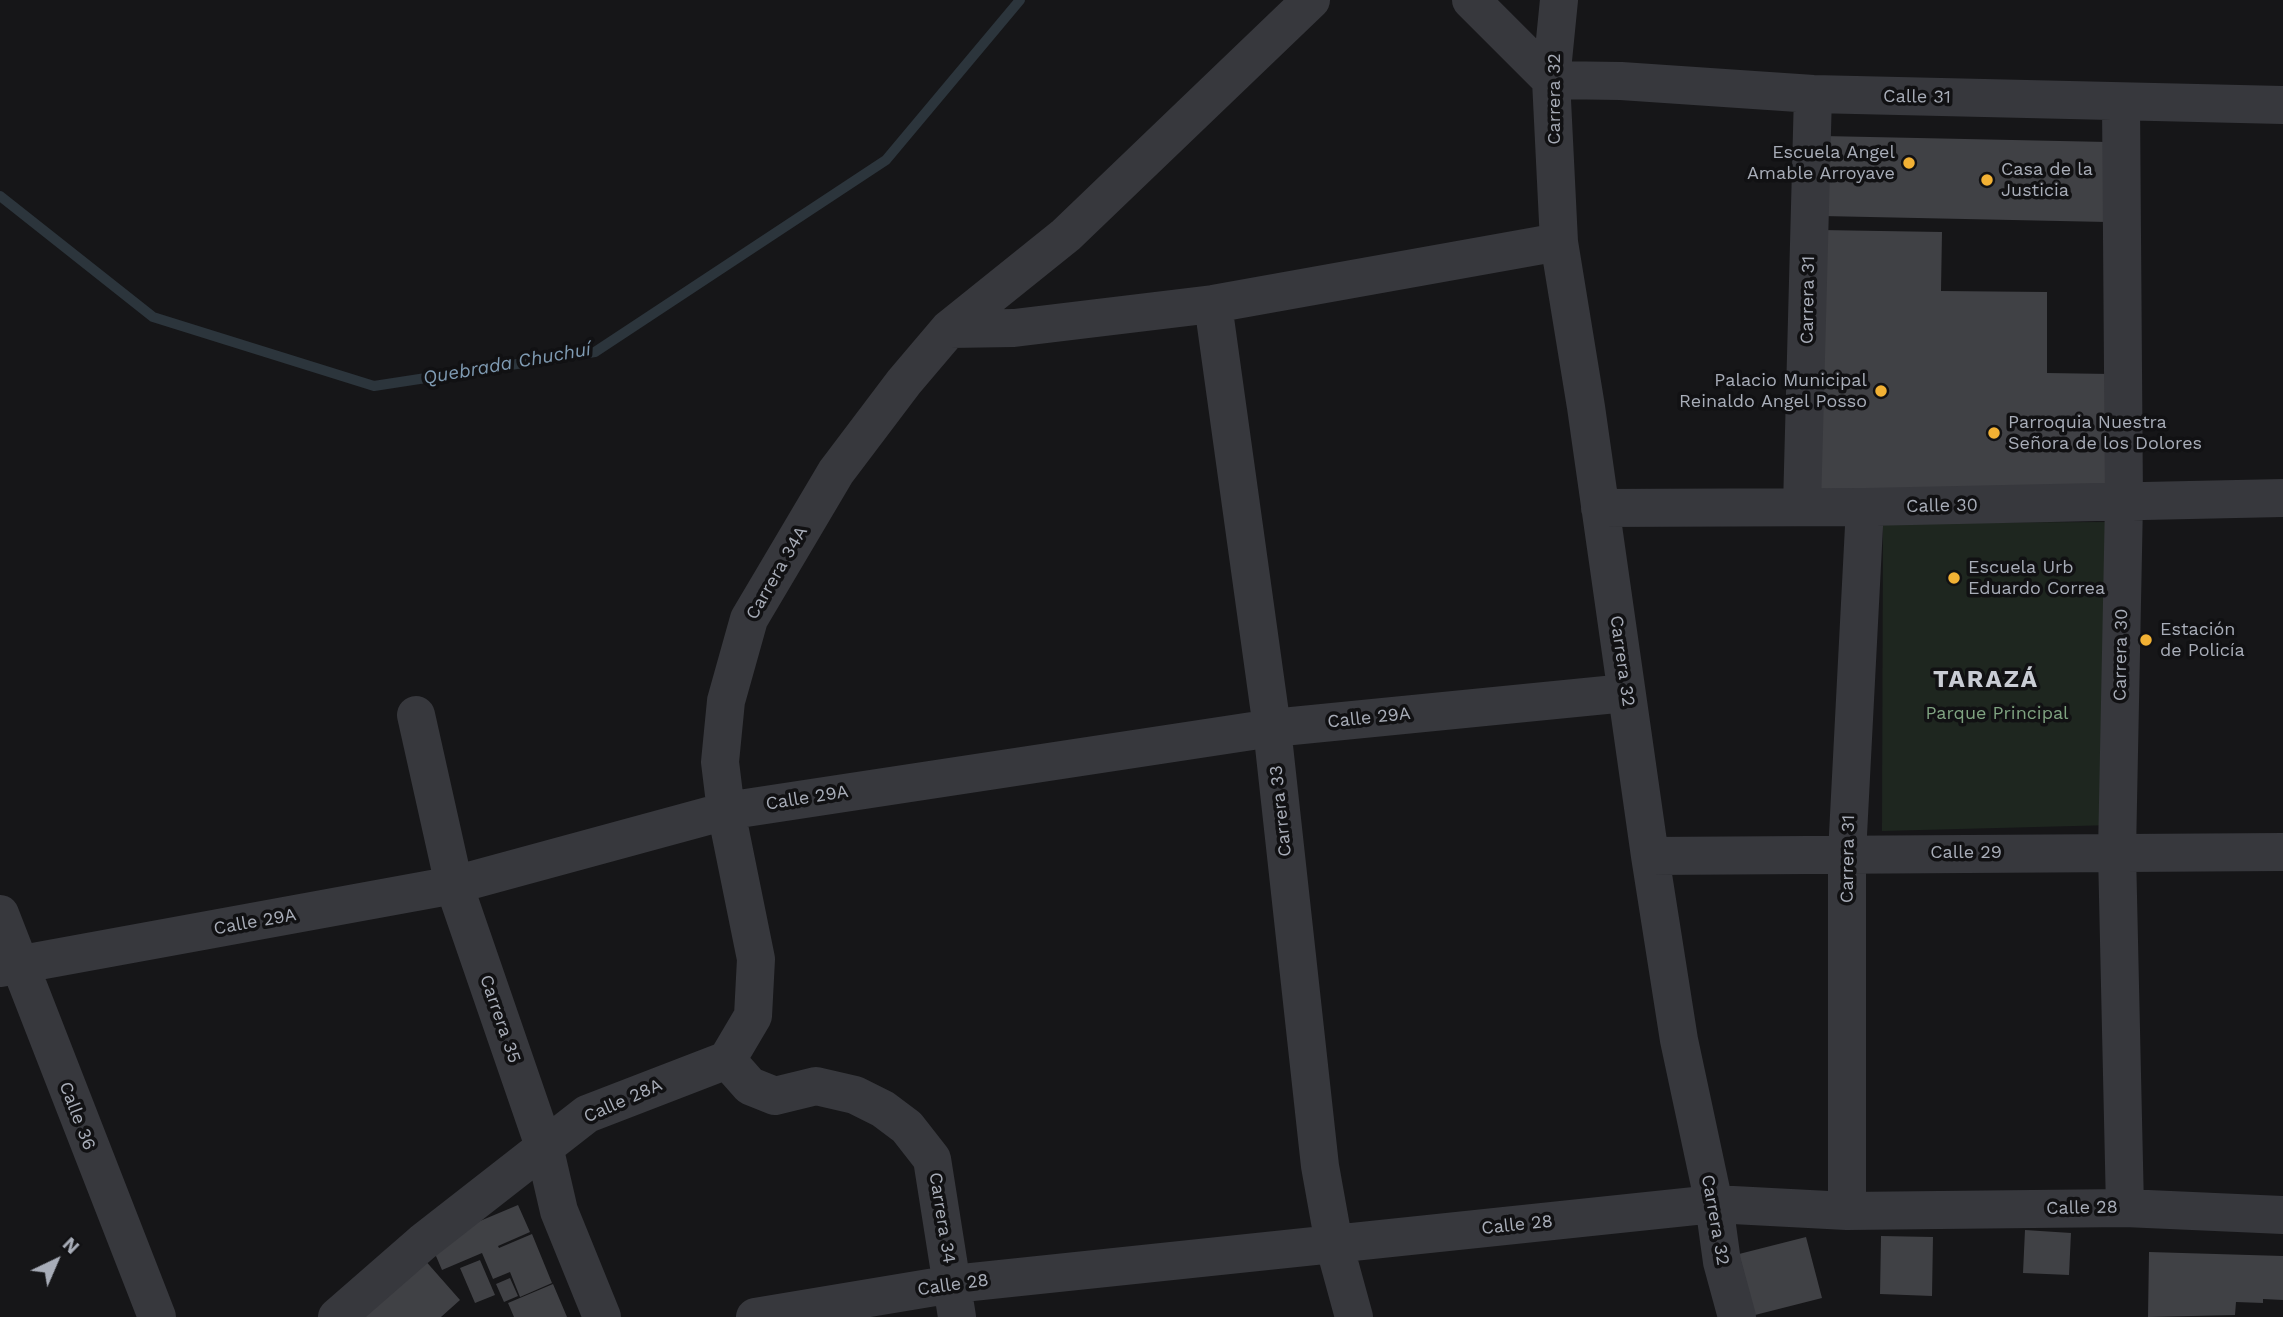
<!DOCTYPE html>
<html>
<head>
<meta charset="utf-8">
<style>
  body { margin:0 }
  #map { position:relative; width:2283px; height:1317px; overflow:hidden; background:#161618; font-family:"Work Sans",sans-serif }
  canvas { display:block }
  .north { position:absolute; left:21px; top:1226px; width:70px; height:70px; -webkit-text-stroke:5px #111113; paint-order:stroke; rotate:44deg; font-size:19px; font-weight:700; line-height:28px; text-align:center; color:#a8adb8 }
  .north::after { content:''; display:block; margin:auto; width:24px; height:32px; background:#a8adb8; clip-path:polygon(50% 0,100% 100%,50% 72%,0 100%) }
</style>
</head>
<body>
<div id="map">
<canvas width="2283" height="1317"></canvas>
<div class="north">N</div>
</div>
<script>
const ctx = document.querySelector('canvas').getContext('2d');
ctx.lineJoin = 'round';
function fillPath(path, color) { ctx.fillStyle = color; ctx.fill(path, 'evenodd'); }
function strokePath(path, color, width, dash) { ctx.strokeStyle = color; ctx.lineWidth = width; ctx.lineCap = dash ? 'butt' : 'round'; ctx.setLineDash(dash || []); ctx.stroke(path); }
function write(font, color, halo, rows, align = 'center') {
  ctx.font = font + ' "Work Sans",sans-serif'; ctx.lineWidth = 7; ctx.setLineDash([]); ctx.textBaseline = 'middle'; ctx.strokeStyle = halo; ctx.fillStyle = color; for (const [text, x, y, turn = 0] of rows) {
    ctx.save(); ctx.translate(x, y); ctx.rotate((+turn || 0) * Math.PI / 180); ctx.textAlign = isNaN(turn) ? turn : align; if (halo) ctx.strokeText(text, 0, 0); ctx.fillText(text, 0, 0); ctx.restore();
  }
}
fillPath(new Path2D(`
  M2105 522 2113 825 1882 831 1883 523Z`), '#1e261f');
strokePath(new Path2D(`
  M0 196 153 317 374 386 595 352 886 160 1020 0`), '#2c353c', 10);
fillPath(new Path2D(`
  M1823 136 2108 142 2107 222 1822 216Z
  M1821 230 1942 232 1941 291 2047 292V373L2111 374 2110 495 1820 491Z
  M518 1205 530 1232 498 1246 499 1248 532 1234 552 1283 520 1297 510 1272 493 1279 482 1253 442 1270 430 1242Z
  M2025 1230 2071 1233 2069 1275 2023 1273Z
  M1881 1236 1933 1237 1932 1296 1880 1294Z
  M1806 1237 1822 1298 1755 1315 1739 1254Z
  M2149 1252 2283 1256V1300L2263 1299V1303L2236 1302 2235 1315 2148 1317Z
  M423 1258 460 1300 441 1317H357Z
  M480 1260 495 1295 475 1303 460 1268Z
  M510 1278 518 1296 504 1302 496 1284Z
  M553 1284 567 1317H514L508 1303Z`), '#404145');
strokePath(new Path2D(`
  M1471 0 1551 80
  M1559 0 1551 80 1559 242 1586 407 1650 856 1679 1040 1714 1204 1722 1262 1737 1317
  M1551 80 1621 81 1813 94 2283 105
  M2121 102 2124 502 2117 852 2125 1208
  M1213 304 1272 728 1320 1166 1334 1244 1354 1317
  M949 329 1014 328 1213 304 1559 242
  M1802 506 1813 94
  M1600 508 1865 507 2283 498
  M416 715 454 885 544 1146 559 1211 602 1317
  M1650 856 2283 852
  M0 914 157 1317
  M0 968 454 885 726 811 1272 728 1626 693
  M727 1060 753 1016 756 959 726 811 720 762 726 701 749 619 836 472 904 382 949 329 1066 235 1311 0
  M727 1060 750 1086 775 1096 816 1086 855 1095 883 1109 907 1127 932 1159 957 1317
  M1847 1211V854L1865 507
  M337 1317 423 1242 587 1114 727 1060
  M755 1317 953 1284 1714 1204 1847 1211 2125 1208 2283 1215`), '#37383d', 38);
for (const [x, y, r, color] of [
  [1909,163,7,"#f2b134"],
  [1987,180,7,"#f2b134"],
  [1881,391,7,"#f2b134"],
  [1994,433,7,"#f2b134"],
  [1954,578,7,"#f2b134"],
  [2146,640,7,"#f2b134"]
]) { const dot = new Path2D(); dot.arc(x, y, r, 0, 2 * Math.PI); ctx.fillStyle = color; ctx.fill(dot); strokePath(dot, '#111113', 2.5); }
write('18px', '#a8adb8', '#111113', [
  ["Calle 31",1917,97,1],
  ["Carrera 32",1555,99,-90],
  ["Carrera 31",1808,300,-89],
  ["Calle 30",1942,506,-1],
  ["Carrera 34A",777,573,-60],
  ["Carrera 30",2121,655,-89],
  ["Carrera 32",1622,661,82],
  ["Calle 29A",1369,718,-6],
  ["Calle 29A",807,798,-9],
  ["Carrera 33",1281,811,-96],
  ["Calle 29",1966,853],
  ["Carrera 31",1848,859,-89],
  ["Calle 29A",255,922,-10],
  ["Carrera 35",500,1019,71],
  ["Calle 28A",623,1101,-24],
  ["Calle 36",77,1116,69],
  ["Calle 28",2082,1208,-1],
  ["Carrera 34",942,1218,81],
  ["Carrera 32",1715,1220,80],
  ["Calle 28",1517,1225,-6],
  ["Calle 28",953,1285,-8]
]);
write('18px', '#a8adb8', '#111113', [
  ["Escuela Angel",1895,153,"right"],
  ["Amable Arroyave",1895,174,"right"],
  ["Casa de la",2001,170],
  ["Justicia",2001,191],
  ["Palacio Municipal",1867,381,"right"],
  ["Reinaldo Angel Posso",1867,402,"right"],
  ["Parroquia Nuestra",2008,423],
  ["Señora de los Dolores",2008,444],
  ["Escuela Urb",1968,568],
  ["Eduardo Correa",1968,589],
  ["Estación",2160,630],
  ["de Policía",2160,651]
], 'left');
write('18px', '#7fa381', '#111113', [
  ["Parque Principal",1997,714]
]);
write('italic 19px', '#7f9bb3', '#111113', [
  ["Quebrada Chuchuí",507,364,-10]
]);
ctx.letterSpacing = '2px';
write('bold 24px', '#c9ccd4', '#111113', [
  ["TARAZÁ",1986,680]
]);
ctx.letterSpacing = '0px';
</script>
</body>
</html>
